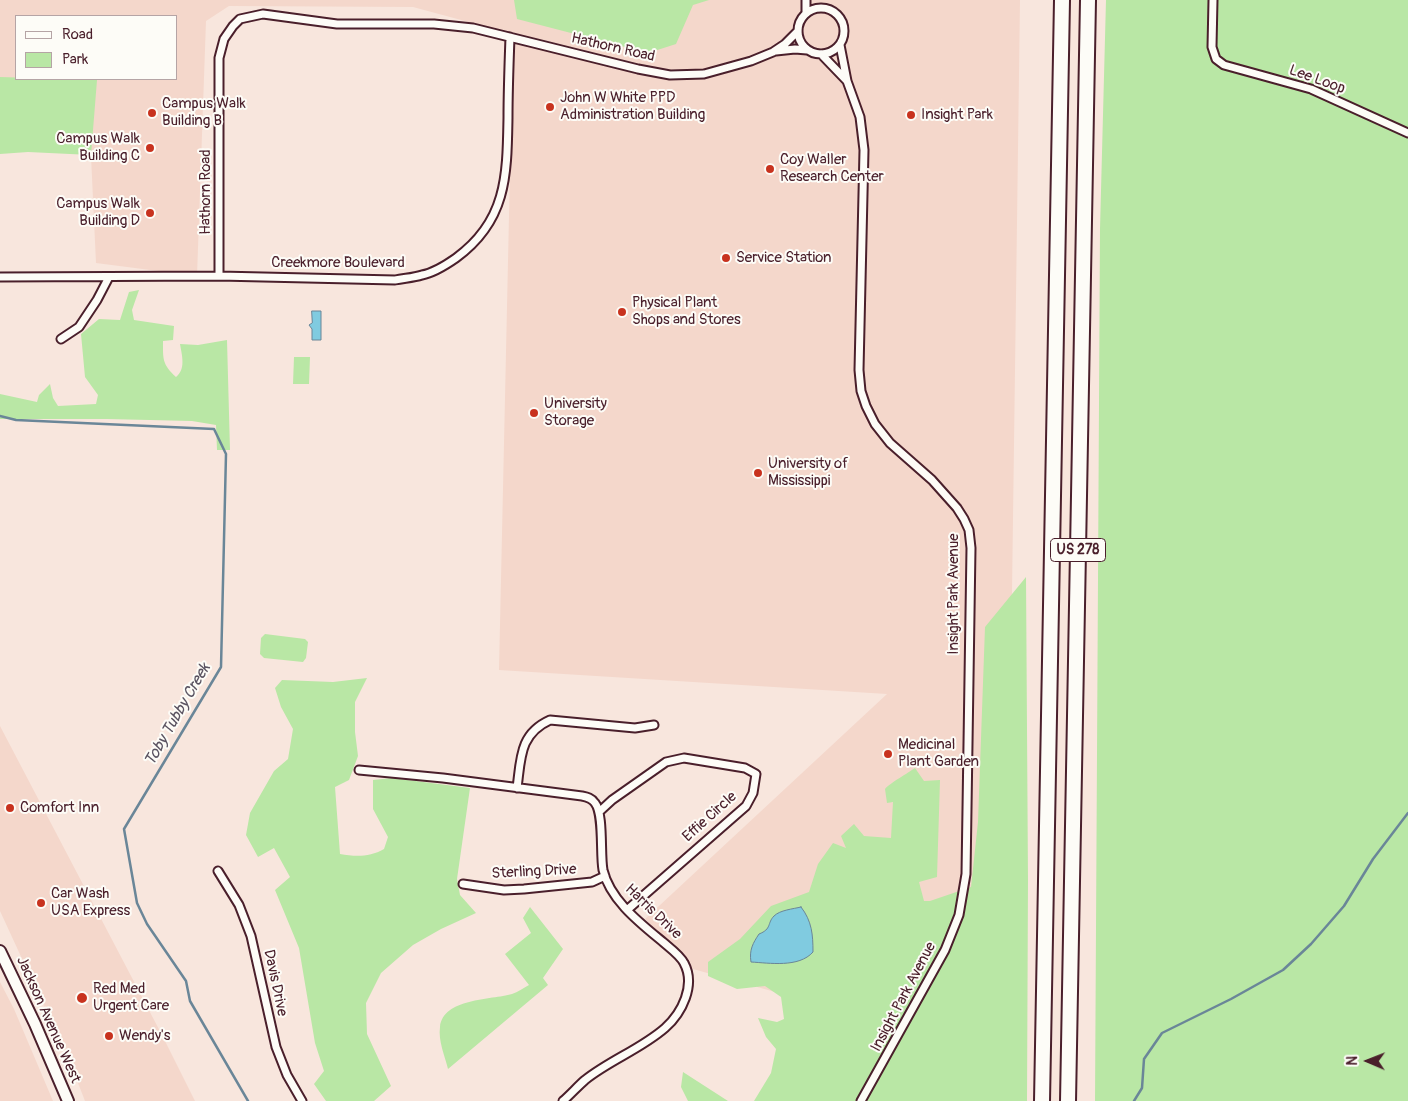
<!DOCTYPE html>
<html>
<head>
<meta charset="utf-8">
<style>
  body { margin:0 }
  #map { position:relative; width:1408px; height:1101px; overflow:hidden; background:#f8e6dd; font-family:Pangolin,sans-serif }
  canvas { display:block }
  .legend { position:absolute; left:15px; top:15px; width:162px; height:65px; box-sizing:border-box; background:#fdfcf7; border:1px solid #b5a4a5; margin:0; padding:6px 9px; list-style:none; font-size:15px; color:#4a1f2b }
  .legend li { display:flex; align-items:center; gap:10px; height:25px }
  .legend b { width:25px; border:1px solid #b5a4a5 }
  .north { position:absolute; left:1343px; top:1036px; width:50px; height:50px; -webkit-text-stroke:4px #fdfcf7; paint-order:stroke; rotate:271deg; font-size:14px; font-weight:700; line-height:20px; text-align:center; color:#4a1f2b }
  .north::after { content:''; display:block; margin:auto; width:18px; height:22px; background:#4a1f2b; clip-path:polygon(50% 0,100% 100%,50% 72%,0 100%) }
</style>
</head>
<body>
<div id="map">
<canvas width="1408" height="1101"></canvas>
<ul class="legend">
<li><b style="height:6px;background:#fdfcf7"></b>Road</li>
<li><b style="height:14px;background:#b9e7a5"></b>Park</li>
</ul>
<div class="north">N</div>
</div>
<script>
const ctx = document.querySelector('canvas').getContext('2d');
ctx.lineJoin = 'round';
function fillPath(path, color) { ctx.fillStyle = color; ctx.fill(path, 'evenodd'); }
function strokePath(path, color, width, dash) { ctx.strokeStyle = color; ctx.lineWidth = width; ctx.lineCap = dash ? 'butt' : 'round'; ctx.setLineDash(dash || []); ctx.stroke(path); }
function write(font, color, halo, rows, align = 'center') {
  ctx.font = font + ' Pangolin,sans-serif'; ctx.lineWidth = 4; ctx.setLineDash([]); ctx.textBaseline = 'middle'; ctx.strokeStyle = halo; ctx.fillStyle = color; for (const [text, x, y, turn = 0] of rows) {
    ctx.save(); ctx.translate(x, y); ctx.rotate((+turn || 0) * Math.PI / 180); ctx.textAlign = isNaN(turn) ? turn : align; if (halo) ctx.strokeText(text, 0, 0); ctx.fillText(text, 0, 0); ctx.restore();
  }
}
fillPath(new Path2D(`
  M0 0H1020L1010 740 1008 1101 893 1025 693 969 645 919 887 694 499 670 513 34 413 7 229 6 206 21 197 276 96 263 91 156 0 143ZM16 16H176V79H16Z
  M0 726 163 1037 195 1101H85L71 1065 0 911Z
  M0 982 14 1009 53 1101H0Z`), '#f4d7cb');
fillPath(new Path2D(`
  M514 0H709L693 5 676 44 648 53 517 19Z
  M1106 0H1408V1101H1095L1100 229Z
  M0 77 97 80 91 155 28 152 0 154Z
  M139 290 132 310 134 320 174 326 173 340 163 341C163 359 162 364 176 377 186 369 182 356 180 344L198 345 227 340 230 450H217L216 425 192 421 107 419H0V394L37 402 39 395 50 384 53 398 58 406 96 404 98 395 85 377 81 334 99 319 120 320 129 292Z
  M294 357H310L309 384H293Z
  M1026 577 1028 881 1027 1101H754L771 1073 776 1049 766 1037 758 1018 777 1022 784 1019 781 997 765 986 737 989 708 976V962L740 939 771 906 809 892 818 864 833 843 846 848 841 836 854 824 864 836 891 838 893 802 887 803 885 789C890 783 908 773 915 768L924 781 940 780 937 877 919 882 924 901H930L971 887 978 822 985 627Z
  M265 634 305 639 308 642 306 658 303 662 264 658 260 654 261 638Z
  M367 678 355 702V732L358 756 349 780 335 787 340 854C356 857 370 857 384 849L388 837 373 809V780L392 778 470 788 457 879 460 895 476 913 441 929 413 945 381 973 366 1003 367 1034 391 1086 374 1101H326L314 1084 324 1071 315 1043 299 948 275 890 290 877 274 848 258 857 246 835 250 813 274 771 288 759 293 729 281 707 275 688 282 680 333 682Z
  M530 907 563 949 543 978 548 985 448 1069C445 1056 438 1041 440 1027 443 998 491 1000 512 994 518 992 523 988 529 985L505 954 531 933 523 918Z
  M683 1072 728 1101H688L681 1087Z`), '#b9e7a5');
const water = new Path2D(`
  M312 311H321V340H312V329L309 325 312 323Z
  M801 907C812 921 813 935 813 952 799 968 769 963 751 962 749 950 753 943 759 934 772 929 767 923 774 916 780 910 793 909 801 907Z`);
fillPath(water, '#80cbe0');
strokePath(water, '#6a8698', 1);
strokePath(new Path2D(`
  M0 416 16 420 214 429 226 454 221 667 124 829 137 903 147 924 186 981 190 1001 248 1101
  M1134 1101 1142 1088 1144 1059 1162 1033 1231 999 1283 970 1311 944 1344 906 1373 859 1408 813`), '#6a8698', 2.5);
const street = new Path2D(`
  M806 0V13
  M1213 0 1212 47 1216 59 1224 65 1311 89 1408 133
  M798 31a23 23 0 1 1 46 0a23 23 0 1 1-46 0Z
  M840 45 847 81 860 117 864 150 859 370 861 391 866 406 875 424 890 443 932 480 957 508 964 519 969 530 971 548 966 874 959 915 945 950 861 1101
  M776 51 795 49 807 50
  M821 54 847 81
  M219 276V58L224 39 233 26 240 19 263 14 337 24H434L473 28 638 69 670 75 704 74 751 61 773 52 785 44 798 31
  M0 277 219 276 395 280C404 278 413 278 422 275 433 273 446 265 456 258 507 221 507 175 508 118 508 91 509 64 510 37
  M61 339 79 327 97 300 109 277
  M359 770 443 778 582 796C587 797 592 798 595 803 604 814 600 854 603 870 610 900 640 923 663 942 670 948 680 955 684 963 696 985 682 1013 665 1028 641 1049 610 1060 585 1080 578 1086 571 1094 563 1101
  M517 788C521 759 519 734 550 720L635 728 654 725
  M599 812 612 800 666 762 684 758 745 768 756 774 753 793 746 806 627 910
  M218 871 239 905 251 936 276 1047 287 1075 302 1101
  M463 884 504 890 524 889 592 882 605 876`);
const secondary = new Path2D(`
  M0 951 35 1024 68 1101`);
const highway = new Path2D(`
  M1042 1101 1062 0
  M1068 1101 1088 0`);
strokePath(street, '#4a1f2b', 11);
strokePath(secondary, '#4a1f2b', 14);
strokePath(highway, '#4a1f2b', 18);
strokePath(street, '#fdfcf7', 7);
strokePath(secondary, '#fdfcf7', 10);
strokePath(highway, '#fdfcf7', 14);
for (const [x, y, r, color] of [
  [550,107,5,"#c8321e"],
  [152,113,5,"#c8321e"],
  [911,115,5,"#c8321e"],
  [150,148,5,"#c8321e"],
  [770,169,5,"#c8321e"],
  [150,213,5,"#c8321e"],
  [726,258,5,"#c8321e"],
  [622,312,5,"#c8321e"],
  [534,413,5,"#c8321e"],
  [758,473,5,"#c8321e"],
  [888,754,5,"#c8321e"],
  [10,808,5,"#c8321e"],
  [41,903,5,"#c8321e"],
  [82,998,6,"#c8321e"],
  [109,1036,5,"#c8321e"]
]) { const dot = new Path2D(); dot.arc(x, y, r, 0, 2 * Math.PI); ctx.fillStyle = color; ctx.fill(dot); strokePath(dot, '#fdfcf7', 2); }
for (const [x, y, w] of [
  [1078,550,55]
]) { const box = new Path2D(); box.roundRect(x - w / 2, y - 11.5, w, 23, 4); ctx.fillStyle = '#fdfcf7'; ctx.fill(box); strokePath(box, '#4a1f2b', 1); }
write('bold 14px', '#4a1f2b', null, [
  ["US 278",1078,550]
]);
write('15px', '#4a1f2b', '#fdfcf7', [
  ["Hathorn Road",613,48,13],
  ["Lee Loop",1317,80,20],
  ["Hathorn Road",206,192,-90],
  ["Creekmore Boulevard",338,263],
  ["Insight Park Avenue",954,594,-90],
  ["Effie Circle",710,817,-42],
  ["Sterling Drive",534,872,-3],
  ["Harris Drive",653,912,44],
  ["Davis Drive",275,983,78],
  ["Insight Park Avenue",904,997,-62],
  ["Jackson Avenue West",48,1020,66]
]);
write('15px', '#4a1f2b', '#fdfcf7', [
  ["John W White PPD",560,98],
  ["Administration Building",560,115],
  ["Campus Walk",162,104],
  ["Building B",162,121],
  ["Insight Park",921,115],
  ["Campus Walk",140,139,"right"],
  ["Building C",140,156,"right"],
  ["Coy Waller",780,160],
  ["Research Center",780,177],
  ["Campus Walk",140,204,"right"],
  ["Building D",140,221,"right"],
  ["Service Station",736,258],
  ["Physical Plant",632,303],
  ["Shops and Stores",632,320],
  ["University",544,404],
  ["Storage",544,421],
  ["University of",768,464],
  ["Mississippi",768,481],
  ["Medicinal",898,745],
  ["Plant Garden",898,762],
  ["Comfort Inn",20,808],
  ["Car Wash",51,894],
  ["USA Express",51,911],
  ["Red Med",93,989],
  ["Urgent Care",93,1006],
  ["Wendy's",119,1036]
], 'left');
write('italic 16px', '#5a5361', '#fdfcf7', [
  ["Toby Tubby Creek",178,715,-60]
]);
</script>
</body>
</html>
